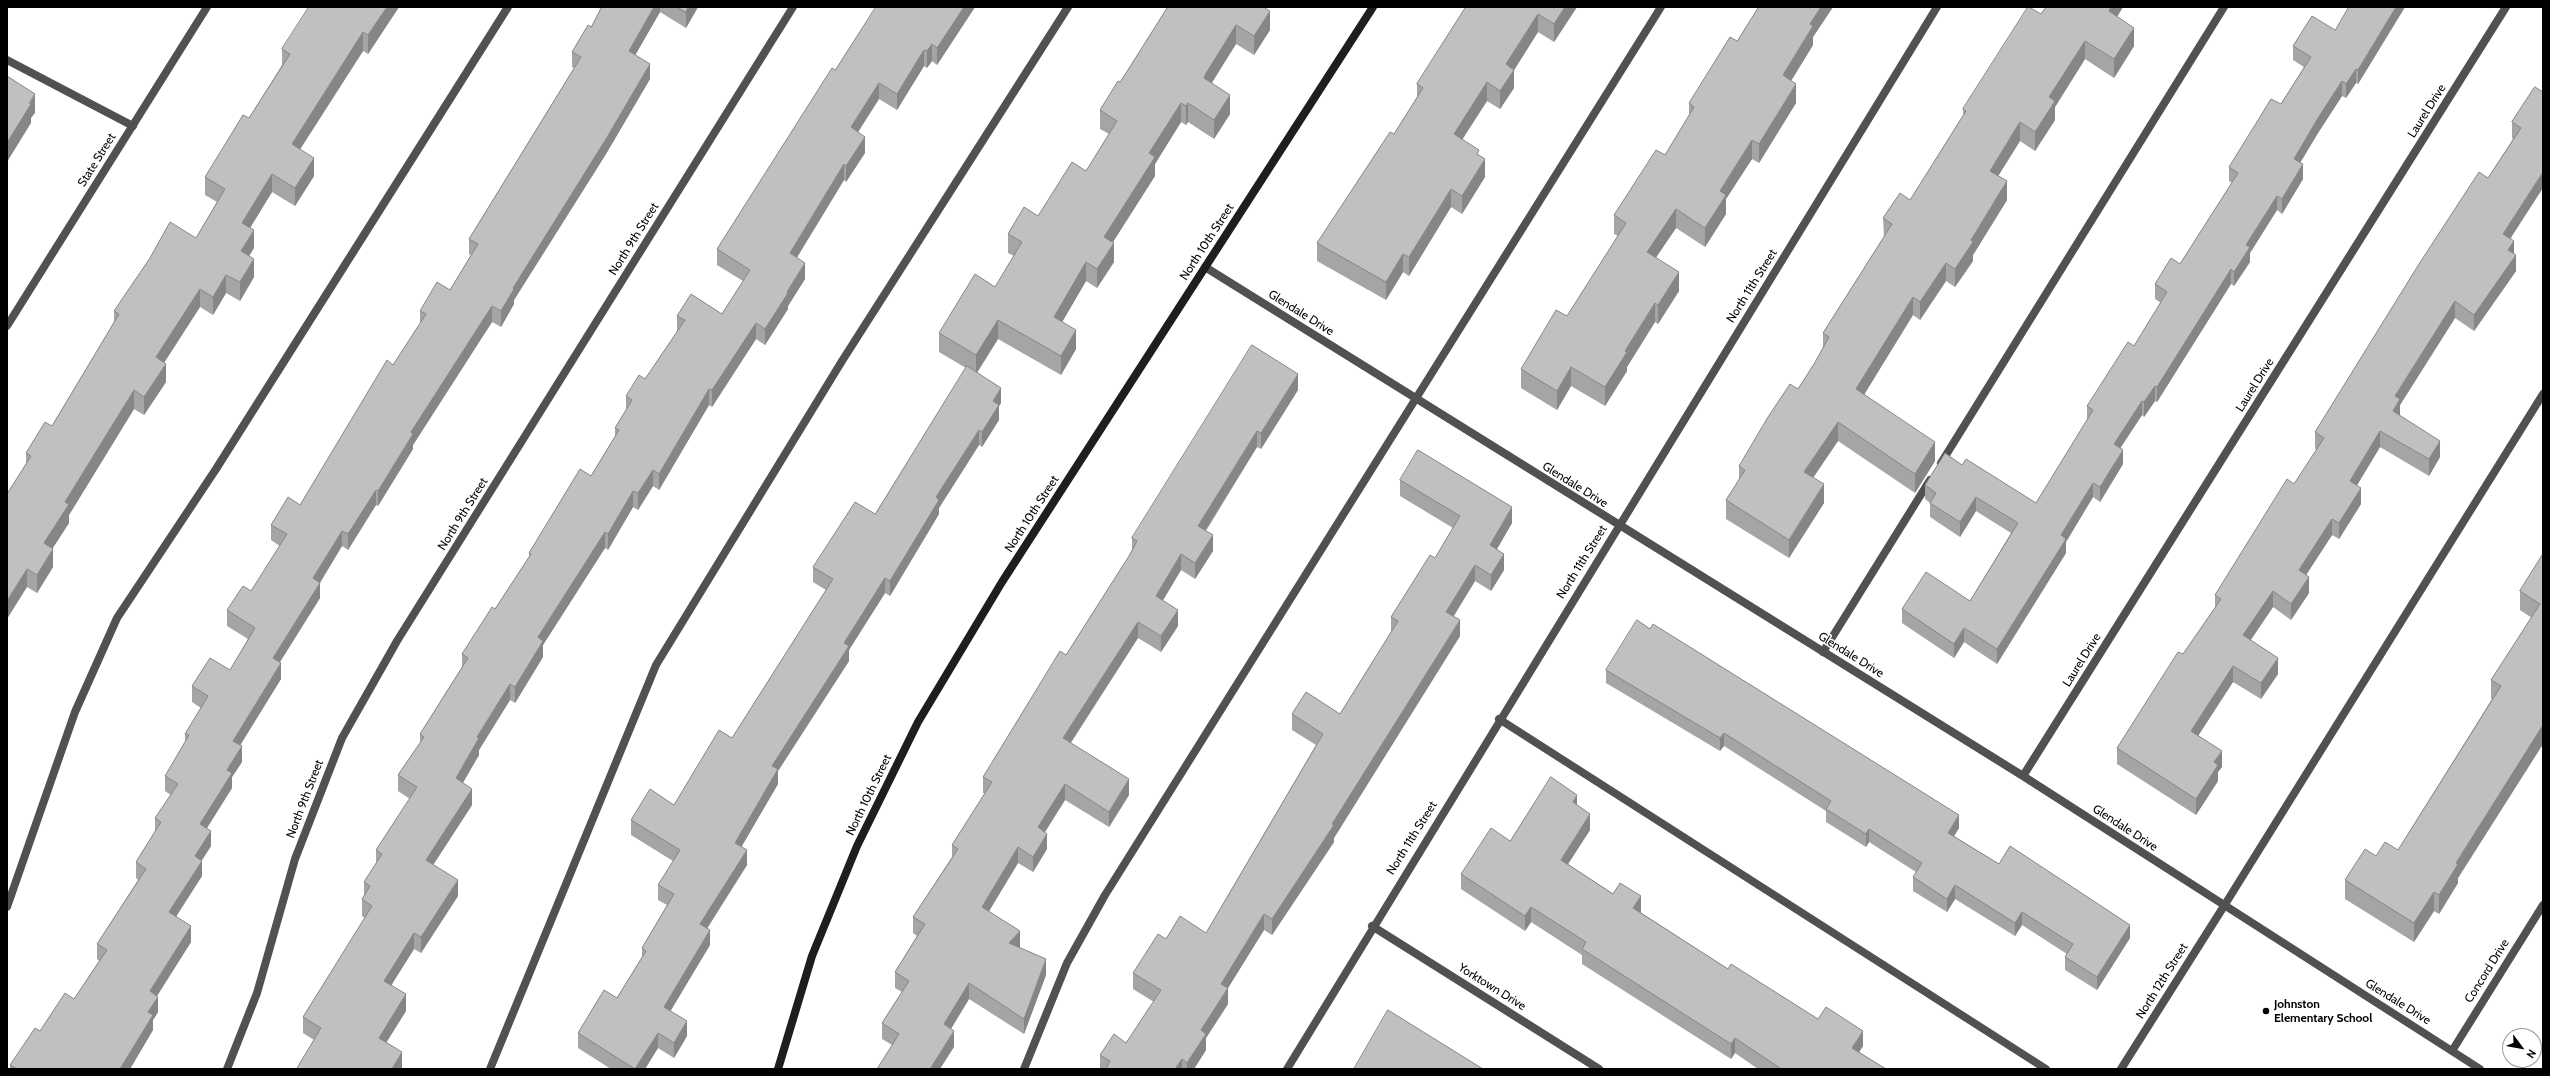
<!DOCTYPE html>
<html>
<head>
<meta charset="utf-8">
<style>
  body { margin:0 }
  #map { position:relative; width:2550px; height:1076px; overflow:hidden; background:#fff; font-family:Cabin,sans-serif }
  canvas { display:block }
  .frame { position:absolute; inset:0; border:8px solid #000; pointer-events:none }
  .north { position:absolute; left:2502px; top:1028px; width:40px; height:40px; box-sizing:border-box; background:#fff; border:1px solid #999; border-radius:50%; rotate:122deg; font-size:11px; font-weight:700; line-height:16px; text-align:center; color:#000 }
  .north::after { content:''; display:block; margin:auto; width:14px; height:18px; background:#000; clip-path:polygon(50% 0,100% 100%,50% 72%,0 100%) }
</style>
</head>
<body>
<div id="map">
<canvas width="2550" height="1076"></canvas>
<div class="frame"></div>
<div class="north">N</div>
</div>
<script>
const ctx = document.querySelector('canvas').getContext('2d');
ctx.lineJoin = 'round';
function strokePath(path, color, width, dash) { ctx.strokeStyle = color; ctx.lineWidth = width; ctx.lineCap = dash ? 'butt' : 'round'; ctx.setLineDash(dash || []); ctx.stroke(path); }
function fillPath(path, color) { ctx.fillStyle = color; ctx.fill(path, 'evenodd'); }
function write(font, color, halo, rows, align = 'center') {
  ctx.font = font + ' Cabin,sans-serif'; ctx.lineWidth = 3; ctx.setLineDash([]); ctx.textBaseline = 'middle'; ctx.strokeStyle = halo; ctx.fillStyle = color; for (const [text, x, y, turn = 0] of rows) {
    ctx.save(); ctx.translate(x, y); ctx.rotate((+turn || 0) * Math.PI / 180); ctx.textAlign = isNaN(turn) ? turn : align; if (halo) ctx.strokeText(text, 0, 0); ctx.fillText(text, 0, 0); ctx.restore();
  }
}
strokePath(new Path2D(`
  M7 60 133 126
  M1941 463 2224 7
  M1823 652 1930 480
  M1499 719 2046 1069
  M2224 906 2543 394
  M7 907 75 712 117 618 216 469 508 7
  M490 1069 656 665 842 361 1068 7
  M1024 1069 1067 963 1105 895 1661 7`), '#515151', 8);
strokePath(new Path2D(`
  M1205 267 2023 776 2480 1069
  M7 326 207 7
  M2023 776 2506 7
  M1372 926 1599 1069
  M2452 1051 2543 905
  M227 1069 257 993 295 859 342 738 397 641 793 7
  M1287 1069 1937 7
  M2121 1069 2224 906`), '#515151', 8);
strokePath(new Path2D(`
  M778 1069 812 956 857 846 918 722 1002 582 1373 7`), '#1e1e1e', 8);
fillPath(new Path2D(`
  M399 7 368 54 363 51 300 149 314 176 295 206 272 192 250 228 254 248 249 256 254 277 240 301 226 293 213 315 200 307 164 363 166 382 144 415 134 409 69 515V523L53 548V567L37 593 27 587 26 453 52 426 114 323V311L196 238 217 202 205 195V177L249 118 282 65V49Z
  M602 7H698L686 28 660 12 635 55 650 79 606 154 514 300V304L501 327 492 322 413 445V449L378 506 376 505 348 550 342 546 320 583V598L280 662 281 679 240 745 242 762 232 777V788L207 828 211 846 202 860V876L176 917 191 942 157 996 158 1012 153 1020V1030L130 1069H10V1065L40 1031 74 999 99 961 97 959V944L138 880 136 878V862L155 831V818L171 795 165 791V776L185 742V734L201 708 192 702V686L230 670 248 639 227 626V610L251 591 280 546 271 540V525L300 505 393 365 420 324V311L450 290 471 255 469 254V239L574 68 572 67V52L591 27Z
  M975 7 937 65 932 61 927 68 924 66 897 110 879 99 858 132 865 153 846 182 844 180 797 257 805 279 788 306V309L765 345 756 339 712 407 709 405 659 490 653 486 638 510 633 507 608 550 605 548 543 645V657L515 703 510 700 479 750V755L463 783 472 805 433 865 458 896 421 953 414 949 391 985 406 1011 386 1043 402 1069H297L314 1040 303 1033V1017L365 918 362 916V899L364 896V882L376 863V850L410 799 398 791V775L420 743V734L462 667V654L495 609 529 557V553L591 476 615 436V428L626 410V396L645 379 677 332V316L722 314 743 281 717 265V249L835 70Z
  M1168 7 1270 30 1254 55 1236 44 1211 83 1230 114 1214 139 1188 122 1186 125 1181 122 1155 164V176L1113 242 1114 262 1097 288 1086 281 1062 322 1076 349 1061 375 998 339 977 373 1001 403 999 406V420L982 447 979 445 939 508V514L890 596 885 593 849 650V661L778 771V784L741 847 747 865 707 929 710 945 670 1011 687 1036 674 1058 658 1048 645 1069H611L578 1048V1033L617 998 642 957V948L667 905 658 900V885L673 861 631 835V820L674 805 732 738 826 590 813 582V567L875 514 966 368 939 352V333L995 287 1014 256 1008 253V234L1038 216 1086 171 1109 134 1100 129V110L1120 82Z
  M1466 7H1577L1554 42 1538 32 1514 70V88L1500 109 1487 101 1462 140 1479 155 1485 177 1462 214 1451 207 1409 276 1403 272 1386 300 1317 261V243L1394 134 1417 97V84Z
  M1759 7H1833L1813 37V45L1791 81 1796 103 1759 163 1752 159 1726 199V214L1705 247 1676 228 1656 257 1679 291 1658 324 1655 322 1627 367V371L1605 406 1571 386 1557 410 1521 388V369L1567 316 1618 236 1614 234V215L1665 155 1689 116V103L1737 41Z
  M2046 7H2123L2117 17 2134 46 2114 78 2085 59 2055 107V120L2035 151 2020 141 1998 176 2007 200 1973 255V261L1955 287 1946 281 1920 320 1913 315 1864 394 1935 461 1915 493 1838 441 1813 478 1824 503 1789 558 1726 519V500L1739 480V466L1798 389 1814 364 1823 349V333L1884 237 1883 218 1910 200 1963 116V109L2041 14Z
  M2405 7 2358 84 2356 83 2346 98 2342 96 2318 133 2300 163 2303 179 2282 214 2277 210 2250 253V262L2234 286 2231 284 2157 402 2155 401 2144 417 2142 415 2120 448 2123 464 2100 502 2093 497 2066 542V553L1997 664 1964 642 1954 658 1902 623V609L1970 601 2011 533 1976 511 1960 537 1930 517V503L1925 499V485L1962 465 2036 503 2087 421V406L2134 346 2161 303 2155 299V284L2180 264 2232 183 2229 181V167L2281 104 2304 67 2293 60V46L2335 30Z
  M2535 87 2511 239 2514 254 2516 271 2474 331 2455 318 2400 405 2399 415 2440 457 2429 476 2380 447 2357 485 2361 504 2339 539 2332 535 2306 575 2309 593 2291 620 2273 607 2251 640 2278 674 2261 699 2233 682 2198 735 2222 767 2218 772V781L2196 815 2117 764V748L2215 608V595L2294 484 2317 449H2315V432L2488 178 2513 139 2512 138V122Z
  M1298 390 1261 449 1257 447 1206 531 1213 551 1195 579 1181 570 1163 600 1178 626 1161 652 1138 638 1071 743 1129 795 1109 827 1065 800 1045 832 1047 849 1033 872 1018 863 988 912 1020 947H1019L1046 975 1024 1034 969 999 951 1029 954 1047 892 1045 882 1039V1023L902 992 895 988V972L917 936 913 933V917L952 857V845L985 793H983V777L1066 655 1129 556 1132 550V538Z
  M1400 480 1512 523 1497 549 1504 570 1491 591 1475 581 1454 616 1460 636 1334 838V842L1272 935 1264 930 1228 988V1004L1206 1038V1050L1194 1069H1100V1055L1126 1043 1154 1002 1133 989V973L1166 939 1206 933 1316 745 1292 730V714H1340L1391 632V617L1435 558 1453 528 1400 496Z
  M2543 554V744L2458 878V883L2439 914 2434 911 2414 942 2345 899V880L2376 856 2398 850 2492 699H2491V680L2532 618 2520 610V591Z
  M1606 670 1959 828 1954 836 1999 864 2130 938 2097 990 2065 970V957L2067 954 2022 925 2015 936 1955 899 1947 912 1913 891V877L1916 872 1869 842 1866 847 1826 822V811L1724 746 1720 751 1606 683Z
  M1577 805 1590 830 1568 864 1641 912H1640L1728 969 1818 1019 1863 1046 1859 1052 1886 1069H1758L1735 1053 1731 1059 1582 964V955L1531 922 1525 931 1461 889V874L1510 841Z`), '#a5a5a5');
fillPath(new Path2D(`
  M387 7H399L368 54V35Z
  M654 7H660V12L629 66V51Z
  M688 7H698L686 28V12Z
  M964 7H975L937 65V48Z
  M1565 7H1577L1554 42V24Z
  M1821 7H1833L1813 37V45L1783 94V75L1810 24Z
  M2111 7H2123L2109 30V11Z
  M2396 7H2405L2358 84V70Z
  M1270 11V30L1254 55V36Z
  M1538 14V32L1506 83 1514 70V88L1500 109V91L1506 64Z
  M1236 25V44L1205 94V75Z
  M2134 28V46L2114 78V59Z
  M363 32V51L292 162V144Z
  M2085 41V59L2055 107V120L2035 151V132L2049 97Z
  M932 44V61L927 68V51Z
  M924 50V66L897 110V94Z
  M650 64V79L606 154 514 300V304L501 327V311L513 288Z
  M2356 69V83L2346 98V84Z
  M2342 81V96L2318 133 2294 173V159L2318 118Z
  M1487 82V101L1454 152V134Z
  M879 83V99L851 143V127Z
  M1796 84V103L1759 163V144Z
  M35 94V113L31 118V123L7 162V143Z
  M1230 95V114L1214 139V120Z
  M1181 103V122L1155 164V176L1104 256V237L1149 153Z
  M1188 103V122L1186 125V106Z
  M2020 122V141L1990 189V171Z
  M865 137V153L846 182V166Z
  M1752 140V159L1726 199V214L1705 247V228L1720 191Z
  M314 158V176L295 206V188Z
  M1485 159V177L1462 214V196Z
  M844 164V180L790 269V253Z
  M2303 164V179L2282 214V199Z
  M2543 172V188L2503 250V234Z
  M272 174V192L242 241V223Z
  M2007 181V200L1973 255V261L1955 287V269L1971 240Z
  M1451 189V207L1409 276V257Z
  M2277 196V210L2250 253V262L2234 286V272L2246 245Z
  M1676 209V228L1647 271V252Z
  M254 230V248L241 269V251Z
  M2514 241V257L2516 255V271L2474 331V315L2508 250Z
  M1114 243V262L1097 288V269Z
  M1403 254V272L1386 300V282Z
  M254 259V277L240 301V282Z
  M1086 262V281L1054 336V317Z
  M805 263V279L788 306V309L765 345V329L787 292Z
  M1946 263V281L1920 320V302Z
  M2231 269V284L2157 402V387Z
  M1679 272V291L1658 324V305Z
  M226 275V293L213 315V297Z
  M200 289V307L156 375V357Z
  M1913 297V315L1856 408V389Z
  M2455 301V318L2400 405V415L2393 427V411L2395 396Z
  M1655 303V322L1627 367V371L1605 406V387L1625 351Z
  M492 306V322L413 445V449L378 506V491L411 432Z
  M998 320V339L976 374V355Z
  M756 323V339L712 407V390Z
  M1076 330V349L1061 375V356Z
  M166 364V382L144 415V397Z
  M1571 367V386L1557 410V391Z
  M1298 374V390L1261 449V433Z
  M2155 386V401L2144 417V402Z
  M1001 388V403L999 406V420L982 447V432L993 401Z
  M709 389V405L659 490V474Z
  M134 390V409L69 515V523L44 561V543L65 502Z
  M2142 401V415L2114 458V444Z
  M1838 422V441L1804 491V472Z
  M979 430V445L939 508V514L890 596V581L936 497Z
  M1257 431V447L1198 542V526Z
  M2380 431V447L2350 497V481Z
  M2440 441V457L2429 476V459Z
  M1935 442V461L1915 493V474Z
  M2123 450V464L2100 502V487Z
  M653 470V486L638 510V493Z
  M2093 483V497L2066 542V553L1997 664V649L2061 535Z
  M1824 484V503L1789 558V540Z
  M2361 488V504L2339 539V523Z
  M376 490V505L348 550V534Z
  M633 491V507L608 550V534Z
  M1976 497V511L1960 537V522Z
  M1512 507V523L1490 561V545Z
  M2332 519V535L2299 586V570Z
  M342 531V546L313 594V578Z
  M605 532V548L543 645V657L515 703V687L538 637Z
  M1213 535V551L1195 579V563Z
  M53 549V567L37 593V575Z
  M1181 554V570L1156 612V596Z
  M1504 554V570L1491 591V575Z
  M1475 565V581L1446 628V612Z
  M27 569V587L7 619V601Z
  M2309 577V593L2291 620V604Z
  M885 578V593L849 650V661L778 771V784L735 858V843L772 766 844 643Z
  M320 583V598L273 673V658Z
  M2273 591V607L2243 651V635Z
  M1178 610V626L1161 652V636Z
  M1460 620V636L1334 838V842L1272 935V919L1332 824Z
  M1138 622V638L1063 754V738Z
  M1964 628V642L1954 658V644Z
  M2278 658V674L2261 699V683Z
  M281 663V679L233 757V741Z
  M2233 666V682L2191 747V731Z
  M510 684V700L479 750V755L456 794V778L477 737Z
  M2543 725V744L2458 878V883L2439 914V895L2456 863Z
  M1724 733V746L1720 751V738Z
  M242 746V762L232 777V788L200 839V824L227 770Z
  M2222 751V767L2218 772V781L2196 815V799L2214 762Z
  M1129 779V795L1109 827V812Z
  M1065 784V800L1038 843V827Z
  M472 789V805L426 876V860Z
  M1577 795V810L1573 802Z
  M1590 814V830L1561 875V860Z
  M1959 815V828L1948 846V833Z
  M1869 829V842L1866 847V834Z
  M211 831V846L195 871V856Z
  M1047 834V849L1033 872V857Z
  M1018 847V863L982 923V907Z
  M747 850V865L700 939V924Z
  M202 861V876L169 927V912Z
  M458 880V896L421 953V937Z
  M1955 885V899L1947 912V899Z
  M2434 892V911L2414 942V923Z
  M1641 896V912L1633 923V908Z
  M1531 907V922L1525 931V916Z
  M2022 912V925L2015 936V923Z
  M1264 914V930L1228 988V1004L1206 1038V1050L1194 1069H1187V1063L1221 984Z
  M2130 925V938L2097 990V977Z
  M191 926V942L150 1007V991Z
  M710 930V945L664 1022V1007Z
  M1020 931V947L1009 959V943Z
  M414 933V949L384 997V981Z
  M1046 959V975L1024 1034V1019Z
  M969 983V999L944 1040V1024Z
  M406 994V1011L379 1054V1038Z
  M158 997V1012L153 1020V1030L130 1069H120L148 1012Z
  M687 1021V1036L674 1058V1043Z
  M954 1031V1047L940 1069H930Z
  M1863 1031V1046L1852 1063V1048Z
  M658 1033V1048L645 1069H635Z
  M1735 1038V1053L1731 1059V1044Z
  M402 1052V1069H392Z
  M1182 1059V1069H1175Z`), '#868686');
const building = new Path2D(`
  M309 7H387L368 35 363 32 292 144 314 158 295 188 272 174 242 223 254 230 241 251 254 259 240 282 226 275 213 297 200 289 156 357 166 364 144 397 134 390 65 502 69 504 44 543 53 549 37 575 27 569 7 601V494L31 456 26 453 45 422 52 426 119 314 114 311 150 258 170 222 196 238 225 189 205 177 243 115 249 118 290 54 282 49Z
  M602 7H654L629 51 650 64 606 139 513 288 514 289 501 311 492 306 411 432 413 434 378 491 376 490 348 534 342 531 313 578 320 583 273 658 281 663 233 741 242 746 227 770 232 773 200 824 211 831 195 856 202 861 169 912 191 926 150 991 158 997 148 1012 153 1015 120 1069H17L10 1065 35 1028 40 1031 65 993 74 999 107 950 97 944 146 869 136 862 161 822 155 818 178 784 165 776 189 735 185 734 208 696 192 686 210 658 230 670 255 628 227 610 243 586 251 591 287 534 271 525 288 497 300 505 387 360 393 365 426 314 420 311 437 282 450 290 478 244 469 239 581 57 572 52 588 25 591 27Z
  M677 7H688L686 12Z
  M876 7H964L937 48 932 44 927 51 924 50 897 94 879 83 851 127 865 137 846 166 844 164 790 253 805 263 787 292 788 293 765 329 756 323 712 390 709 389 659 474 653 470 638 493 633 491 608 534 605 532 538 637 543 641 515 687 510 684 477 737 479 738 456 778 472 789 426 860 458 880 421 937 414 933 384 981 406 994 379 1038 402 1052 392 1069H298L297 1068 321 1028 303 1017 372 906 362 899 370 886 364 882 382 854 376 850 417 787 398 775 424 737 420 734 468 658 462 654 492 607 495 609 531 554 529 553 580 469 591 476 619 430 615 428 632 400 626 396 639 375 645 379 685 320 677 316 691 294 722 314 750 270 717 249 832 68 835 70Z
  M1168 7H1263L1270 11 1254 36 1236 25 1205 75 1204 78 1230 95 1214 120 1188 103 1186 106 1181 103 1149 153 1155 157 1104 237 1114 243 1097 269 1086 262 1054 317 1076 330 1061 356 998 320 976 355 939 333 975 274 995 287 1022 242 1008 234 1024 207 1038 216 1072 162 1086 171 1117 121 1100 110 1118 81 1120 82Z
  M1466 7H1565L1554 24 1538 14 1506 64 1514 70 1500 91 1487 82 1454 134 1479 150 1477 154 1485 159 1462 196 1451 189 1409 257 1403 254 1386 282 1317 243 1390 132 1394 134 1423 88 1417 84Z
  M1759 7H1821L1810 24 1813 26 1783 75 1796 84 1759 144 1752 140 1720 191 1726 195 1705 228 1676 209 1647 252 1679 272 1658 305 1655 303 1625 351 1627 352 1605 387 1571 367 1557 391 1521 369 1556 310 1567 316 1626 223 1614 215 1656 150 1665 155 1694 107 1689 103 1730 37 1737 41Z
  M2028 7H2029L2041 14 2046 7H2111L2109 11 2134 28 2114 59 2085 41 2049 97 2055 101 2035 132 2020 122 1990 171 2007 181 1971 240 1973 242 1955 269 1946 263 1920 302 1913 297 1856 389 1935 442 1915 474 1838 422 1804 472 1824 484 1789 540 1726 500 1745 470 1739 466 1768 417 1790 384 1798 389 1814 364 1829 337 1823 333 1892 224 1883 218 1900 193 1910 200 1966 111 1963 109Z
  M2349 7H2396L2358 70 2356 69 2346 84 2342 81 2318 118 2294 159 2303 164 2282 199 2277 196 2246 245 2250 247 2234 272 2231 269 2157 387 2155 386 2144 402 2142 401 2114 444 2123 450 2100 487 2093 483 2061 535 2066 539 1997 649 1964 628 1954 644 1902 609 1926 572 1970 601 2018 523 1976 497 1960 522 1930 503 1936 493 1925 485 1945 453 1962 465 1966 459 2036 503 2093 410 2087 406 2128 342 2134 346 2167 292 2155 284 2171 258 2180 264 2238 173 2229 167 2271 99 2281 104 2311 57 2293 46 2312 16 2335 30Z
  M7 76 35 94 29 103 31 104 7 143Z
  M2535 87 2543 92V172L2503 234 2514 241 2508 250 2516 255 2474 315 2455 301 2395 396 2400 399 2393 411 2440 441 2429 459 2380 431 2350 481 2361 488 2339 523 2332 519 2299 570 2309 577 2291 604 2273 591 2243 635 2278 658 2261 683 2233 666 2191 731 2222 751 2214 762 2218 765 2196 799 2117 748 2178 652 2183 654 2221 599 2215 595 2287 479 2294 484 2324 438 2315 432 2419 264 2479 172 2488 178 2521 128 2512 122Z
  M1252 345 1298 374 1261 433 1257 431 1198 526 1213 535 1195 563 1181 554 1156 596 1178 610 1161 636 1138 622 1063 738 1129 779 1109 812 1065 784 1038 827 1047 834 1033 857 1018 847 982 907 1020 931 1009 943 1046 959 1024 1019 969 983 944 1024 954 1031 930 1069H877L899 1034 882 1023 909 981 895 972 925 924 913 917 958 849 952 845 992 782 983 777 1060 651 1066 655 1129 556 1137 541 1132 538Z
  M967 366 1001 388 993 401 999 405 982 432 979 430 936 497 939 500 890 581 885 578 844 643 849 646 772 766 778 769 735 843 747 850 700 924 710 930 664 1007 687 1021 674 1043 658 1033 635 1069 578 1033 604 990 617 998 646 951 642 948 674 894 658 885 680 850 631 820 650 789 674 805 719 730 732 738 833 579 813 567 846 516 855 502 875 514Z
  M1418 450 1512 507 1490 545 1504 554 1491 575 1475 565 1446 612 1460 620 1332 824 1334 825 1272 919 1264 914 1221 984 1228 988 1201 1030 1206 1034 1187 1063 1182 1059 1175 1069H1106L1110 1061 1100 1055 1114 1034 1126 1043 1161 990 1133 973 1158 934 1166 939 1180 916 1206 933 1323 734 1292 714 1306 692 1340 714 1398 621 1391 617 1430 555 1435 558 1460 516 1400 480Z
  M2543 554V725L2456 863 2458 864 2439 895 2434 892 2414 923 2345 880 2365 849 2376 856 2385 842 2398 850 2501 686 2491 680 2540 604 2520 591Z
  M1637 620 1650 629 1653 624 1959 815 1948 833 1999 864 2010 846 2130 925 2097 977 2065 957 2073 944 2022 912 2015 923 1955 885 1947 899 1913 877 1922 863 1869 829 1866 834 1826 809 1831 801 1724 733 1720 738 1606 670Z
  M1551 777 1577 795 1573 802 1590 814 1561 860 1613 894 1620 883 1641 896 1633 908 1728 969 1731 964 1818 1019 1826 1007 1863 1031 1852 1048 1886 1069H1779L1780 1068 1735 1038 1731 1044 1582 949 1586 942 1531 907 1525 916 1461 874 1491 828 1510 841Z
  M1388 1010 1483 1069H1354Z`);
fillPath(building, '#c0c0c0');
strokePath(building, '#868686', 1);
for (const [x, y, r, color] of [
  [2266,1011,4,"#000"]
]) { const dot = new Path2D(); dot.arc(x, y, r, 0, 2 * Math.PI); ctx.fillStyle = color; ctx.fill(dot); strokePath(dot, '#fff', 1.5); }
write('12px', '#000', '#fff', [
  ["Laurel Drive",2427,111,-58],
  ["State Street",97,160,-58],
  ["North 9th Street",634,239,-58],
  ["North 10th Street",1207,242,-57],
  ["North 11th Street",1752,286,-58],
  ["Glendale Drive",1301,313,32],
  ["Laurel Drive",2255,385,-58],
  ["Glendale Drive",1575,485,32],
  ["North 9th Street",463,514,-58],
  ["North 10th Street",1032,514,-57],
  ["North 11th Street",1582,562,-58],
  ["Glendale Drive",1851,655,32],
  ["Laurel Drive",2082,660,-58],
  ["North 10th Street",869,795,-64],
  ["North 9th Street",305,799,-69],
  ["Glendale Drive",2125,828,33],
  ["North 11th Street",1412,838,-58],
  ["Concord Drive",2487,971,-58],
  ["North 12th Street",2162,981,-58],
  ["Yorktown Drive",1492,987,32],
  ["Glendale Drive",2398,1002,32]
]);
write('bold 12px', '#000', '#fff', [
  ["Johnston",2274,1004],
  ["Elementary School",2274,1018]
], 'left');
</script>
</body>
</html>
